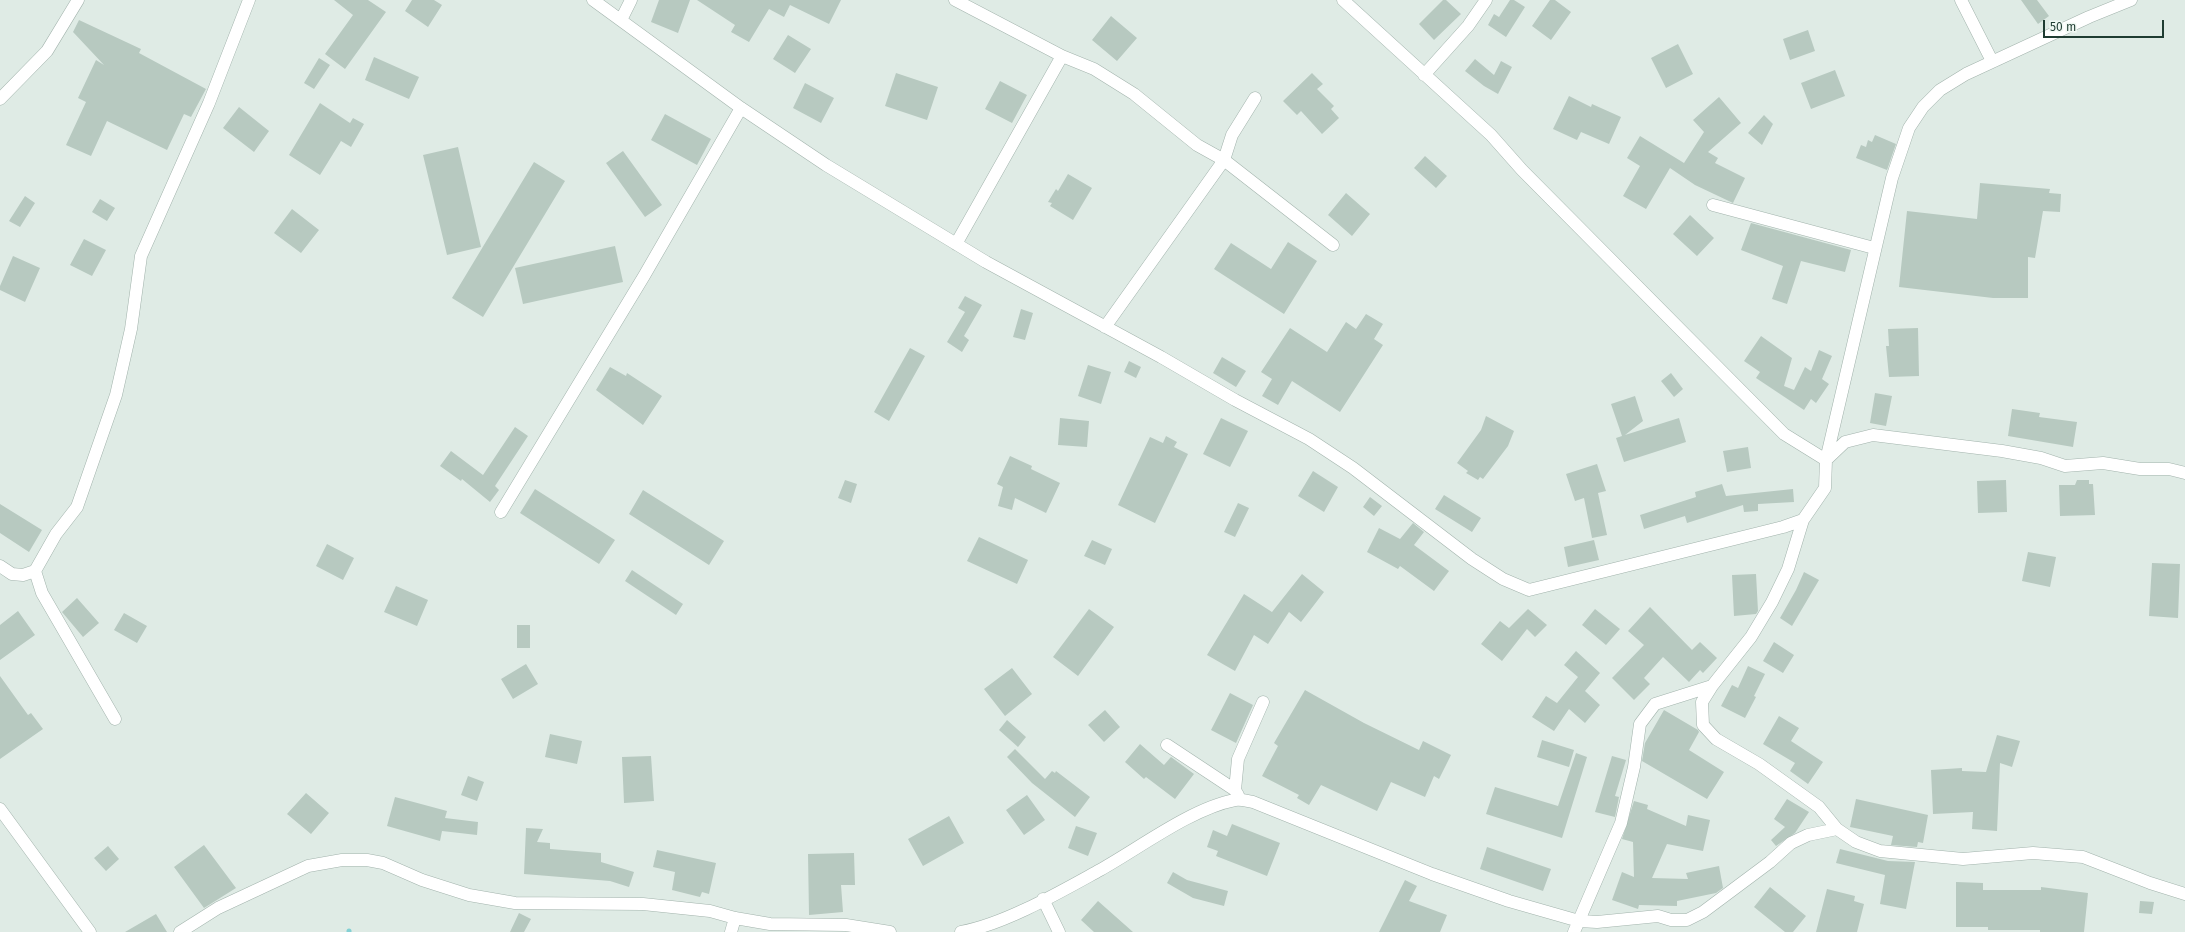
<!DOCTYPE html>
<html>
<head>
<meta charset="utf-8">
<style>
  body { margin:0 }
  #map { position:relative; width:2185px; height:932px; overflow:hidden; background:#dfebe5; font-family:"Fira Sans",sans-serif }
  canvas { display:block }
  .scale { position:absolute; left:2043px; top:20px; width:121px; height:18px; box-sizing:border-box; border:2px solid #1f3c32; border-top:0; padding-left:5px; font-size:12px; line-height:14px; white-space:nowrap; color:#1f3c32; -webkit-text-stroke:3px #f0f8f3; paint-order:stroke }
</style>
</head>
<body>
<div id="map">
<canvas width="2185" height="932"></canvas>
<div class="scale">50 m</div>
</div>
<script>
const ctx = document.querySelector('canvas').getContext('2d');
ctx.lineJoin = 'round';
function strokePath(path, color, width, dash) { ctx.strokeStyle = color; ctx.lineWidth = width; ctx.lineCap = dash ? 'butt' : 'round'; ctx.setLineDash(dash || []); ctx.stroke(path); }
function fillPath(path, color) { ctx.fillStyle = color; ctx.fill(path, 'evenodd'); }
strokePath(new Path2D(`
  M349 932V931`), '#83d0d4', 5);
fillPath(new Path2D(`
  M334 0H368L386 12 345 69 325 54 353 15Z
  M412 0H434L442 5 428 27 405 11Z
  M659 0H690L678 33 651 22Z
  M697 0H841L829 24 790 5 784 17 769 9 749 42 731 32 735 25Z
  M1443 0H1446L1461 14 1434 40 1419 24Z
  M1510 0H1514L1525 7 1506 37 1488 25 1494 14 1499 17Z
  M1550 0H1555L1571 12 1551 40 1532 26Z
  M2021 0H2037L2049 16 2038 24Z
  M1111 16 1137 38 1117 61 1092 40Z
  M79 20 141 49 139 53 206 89 191 117 184 114 167 150 107 121 91 156 66 145 86 102 78 98 96 60 104 65 73 32Z
  M1808 30 1815 51 1790 60 1783 39Z
  M788 35 811 49 795 73 773 59Z
  M1678 44 1693 74 1666 88 1651 58Z
  M374 57 419 77 409 99 365 80Z
  M319 58 330 65 314 89 304 83Z
  M1475 59 1494 75 1501 61 1512 67 1498 94 1484 86 1465 71Z
  M1835 70 1845 96 1811 109 1801 83Z
  M896 73 938 87 927 120 885 106Z
  M1312 73 1323 84 1317 89 1334 106 1331 109 1339 118 1322 134 1301 111 1297 115 1283 101Z
  M1000 81 1027 95 1012 123 985 109Z
  M805 83 834 98 821 123 793 108Z
  M1569 96 1591 107 1592 104 1621 117 1609 144 1581 132 1577 140 1553 129Z
  M1719 97 1741 123 1708 152 1718 158 1715 163 1745 178 1733 203 1695 185 1670 168 1646 209 1623 196 1640 166 1627 158 1640 136 1684 163 1704 132 1693 120Z
  M320 103 350 123 353 118 364 124 351 147 341 141 320 175 289 155Z
  M239 107 269 131 254 152 223 128Z
  M665 114 711 139 697 165 651 140Z
  M1764 115 1773 124 1762 145 1748 133Z
  M1875 135 1896 144 1887 170 1856 158 1861 145 1866 147 1868 140 1872 142Z
  M458 147 481 247 447 255 423 155Z
  M623 151 662 205 645 217 606 163Z
  M1425 156 1447 176 1436 188 1414 168Z
  M534 162 565 181 483 317 452 298Z
  M1068 174 1092 188 1073 220 1050 206 1052 203 1048 202 1056 189 1058 191Z
  M1980 183 2050 189 2049 193 2061 194 2060 212 2043 211 2035 258 2028 257V298H1993L1899 287 1907 211 1977 219Z
  M1346 193 1370 214 1352 236 1328 215Z
  M25 196 35 203 20 227 9 221Z
  M100 199 115 208 107 221 92 212Z
  M292 209 319 230 301 253 274 233Z
  M1690 215 1714 238 1697 256 1673 234Z
  M1751 223 1851 250 1845 272 1801 261 1787 304 1772 299 1783 266 1741 250Z
  M84 239 106 250 92 276 70 265Z
  M1288 242 1317 261 1284 314 1214 269 1231 243 1271 269Z
  M615 246 623 282 523 304 515 268Z
  M13 256 40 268 25 302 0 290V286Z
  M965 296 982 305 964 336 969 340 962 352 947 342 965 312 958 308Z
  M1021 309 1033 313 1025 340 1013 337Z
  M1366 314 1383 324 1374 339 1383 345 1340 412 1292 381 1278 405 1262 396 1272 379 1261 372 1290 328 1327 352 1346 322 1356 329Z
  M1918 328 1919 376 1889 377 1886 346H1889L1888 329Z
  M1761 336 1792 358 1784 386 1794 390 1805 367 1811 371 1819 350 1832 356 1822 379 1829 384 1816 403 1811 399 1804 410 1756 378 1760 372 1744 361Z
  M910 348 925 356 889 421 874 412Z
  M1222 357 1246 371 1236 387 1213 373Z
  M1129 361 1141 367 1136 378 1124 372Z
  M1088 365 1111 372 1101 404 1078 396Z
  M610 367 626 376 627 373 662 396 643 425 596 390Z
  M1671 373 1683 389 1674 397 1661 381Z
  M1875 393 1892 396 1886 426 1870 423Z
  M1635 396 1643 421 1625 435 1679 418 1686 442 1624 462 1616 438 1622 436 1611 404Z
  M2012 409 2040 413 2039 417 2077 422 2073 447 2008 436Z
  M1486 416 1514 431 1508 446 1483 479 1480 477 1478 480 1466 473 1468 471 1457 463 1481 430Z
  M1060 418 1089 421 1087 447 1058 445Z
  M1221 418 1248 431 1230 467 1203 454Z
  M515 427 528 436 495 486 499 490 490 502 462 479 461 481 440 466 451 451 483 475Z
  M1166 436 1177 442 1174 447 1188 454 1155 523 1118 505 1150 437 1163 443Z
  M1748 447 1751 468 1727 472 1723 451Z
  M1010 456 1032 466 1031 469 1060 483 1046 513 1015 498 1012 510 998 506 1003 487 997 484Z
  M1597 464 1606 491 1598 493 1607 535 1592 538 1584 498 1575 501 1566 474Z
  M1313 471 1338 487 1324 512 1298 496Z
  M845 480 857 484 851 503 838 498Z
  M2006 480 2007 512 1978 513 1977 481Z
  M2077 480H2089V484H2093L2095 515 2060 516 2059 485H2075Z
  M1722 484 1726 496 1793 489 1794 502 1758 504V511L1744 512 1743 505 1687 523 1685 516 1644 529 1640 515 1696 497 1695 492Z
  M535 489 615 540 599 564 520 513Z
  M643 490 724 541 709 565 629 514Z
  M1444 495 1481 518 1472 532 1435 509Z
  M1370 497 1382 506 1374 516 1363 507Z
  M1238 503 1249 508 1235 537 1224 532Z
  M0 504 42 530 29 552 0 533Z
  M1413 523 1424 532 1414 545 1449 571 1434 591 1400 566 1398 569 1367 552 1379 528 1400 539Z
  M979 537 1028 560 1017 584 967 561Z
  M1092 540 1112 549 1105 565 1084 556Z
  M1594 540 1599 560 1568 567 1564 547Z
  M327 544 354 558 343 580 316 566Z
  M2028 552 2056 557 2050 587 2022 581Z
  M2152 563 2180 564 2178 618 2149 616Z
  M632 570 683 604 676 615 625 581Z
  M1804 572 1819 580 1792 626 1780 618 1796 590Z
  M1302 574 1324 592 1301 622 1289 612 1268 644 1254 635 1235 671 1207 655 1244 594 1272 612Z
  M1756 574 1758 611 1756 614 1734 616 1732 575Z
  M396 586 428 600 417 626 384 612Z
  M77 598 99 623 83 637 62 612Z
  M1650 607 1692 650 1700 642 1717 658 1703 673 1700 670 1689 682 1663 657 1644 678 1650 684 1634 700 1612 678 1644 645 1628 631Z
  M1089 609 1114 627 1078 676 1053 657Z
  M1528 609 1547 625 1535 637 1527 629 1502 661 1481 644 1500 621 1509 628Z
  M1595 609 1620 629 1606 645 1582 625Z
  M18 611 35 635 0 660V625Z
  M124 613 147 626 137 643 114 630Z
  M517 625H530V648H517Z
  M1774 642 1794 655 1783 673 1763 661Z
  M1576 651 1600 673 1585 691 1600 705 1585 723 1569 709 1554 731 1532 717 1546 696 1557 703 1578 677 1564 665Z
  M526 664 538 684 513 699 501 679Z
  M1748 666 1765 674 1754 696 1756 697 1745 718 1721 706 1732 685 1738 688Z
  M1012 668 1032 694 1005 716 984 689Z
  M0 676 28 715 31 713 43 729 0 759Z
  M1305 690 1364 723 1419 750 1423 741 1451 755 1439 779 1434 776 1425 797 1391 782 1377 811 1321 785 1309 805 1297 798 1299 795 1262 776 1278 746 1274 743Z
  M1230 693 1253 705 1236 743 1211 730Z
  M1105 710 1120 727 1104 742 1088 725Z
  M1664 710 1698 730 1699 732 1689 750 1724 772 1707 799 1642 761 1645 743Z
  M1779 716 1799 728 1791 741 1823 762 1808 784 1790 771 1795 763 1763 744Z
  M1007 720 1026 737 1018 747 999 730Z
  M550 734 582 741 577 764 545 757Z
  M1997 735 2020 741 2012 767 2000 763 1997 831 1972 829 1973 812 1933 814 1931 770 1962 768V771L1986 772Z
  M1542 740 1574 750 1569 767 1537 757Z
  M1140 744 1164 765 1171 757 1194 774 1175 799 1146 777 1144 779 1125 762Z
  M1015 749 1045 779 1052 771 1055 773 1056 771 1090 797 1075 817 1032 783 1007 757Z
  M1576 753 1587 757 1562 838 1486 814 1495 787 1558 806Z
  M651 756 654 801 624 803 622 757Z
  M1612 756 1626 760 1615 796 1619 797 1615 817 1595 812Z
  M468 776 484 782 477 801 461 795Z
  M306 793 329 813 311 834 287 814Z
  M1027 795 1045 820 1024 835 1006 810Z
  M395 797 447 811 445 818 478 822 477 835 442 831 440 841 387 826Z
  M1787 799 1809 812 1795 833 1776 846 1771 840 1785 827 1774 819Z
  M1856 799 1928 815 1923 843 1918 842 1917 847 1891 845 1893 836 1850 827Z
  M1634 801 1648 805 1647 809 1686 826 1688 815 1710 820 1703 851 1667 844 1652 878 1688 879 1686 873 1719 866 1723 888 1716 893 1677 901V906L1639 905 1638 909 1612 900 1622 872 1634 877 1633 842 1622 839Z
  M949 816 964 843 923 866 908 839Z
  M1232 824 1280 843 1267 876 1216 856 1218 851 1207 847 1213 830 1227 836Z
  M1076 826 1097 833 1088 856 1068 848Z
  M526 828 543 829 537 842 550 843V849L601 853V862L634 872 629 887 610 881 524 874Z
  M204 845 236 888 204 908 174 867Z
  M108 846 119 859 106 871 94 858Z
  M1487 847 1551 869 1543 891 1480 869Z
  M1840 849 1888 861 1915 862 1906 909 1880 904 1885 875 1836 863Z
  M657 850 716 863 709 894 702 892 700 897 672 890 675 872 653 867Z
  M854 853 855 885H841L843 912 809 915 808 854Z
  M1173 872 1187 880 1228 891 1224 906 1193 898 1167 883Z
  M1405 880 1417 886 1409 901 1447 915 1440 932H1379Z
  M1956 882 1983 883V890H2041V887L2088 893 2084 932H2040V930H1988V927H1956Z
  M1770 887 1806 916 1793 932H1785L1754 907Z
  M1827 889 1855 896 1854 901 1864 904 1857 932H1816Z
  M1098 901 1133 932H1094L1081 920Z
  M2140 901 2154 902 2152 914 2139 913Z
  M519 913 531 919 524 932H510Z
  M156 914 167 932H125Z`), '#b7c9c0');
const minor = new Path2D(`
  M593 0 741 108 826 165 986 262 1161 357 1235 400 1309 439 1353 468 1472 559 1503 579 1529 590 1783 527 1803 520 1825 488 1826 460 1892 178 1909 128 1923 107 1940 90 1966 74 2089 17 2131 0
  M955 0 1062 56
  M1343 0 1491 135 1522 170 1784 434 1826 460 1845 442 1873 435 2002 451 2041 458 2065 466 2103 463 2140 469H2169L2185 473
  M1961 0 1992 61
  M621 20 631 0
  M1424 75 1468 26 1486 0
  M0 99 47 51 78 0
  M1713 205 1874 248
  M956 244 1062 56 1094 69 1134 94 1197 145 1224 160 1333 245
  M1105 327 1224 160 1232 135 1255 98
  M501 512 644 276 741 108
  M1803 520 1788 569 1772 602 1751 637 1712 686 1702 702 1703 725 1716 739 1759 764 1819 807 1837 829 1856 842 1880 851 1963 859 2033 853 2083 857 2150 883 2185 894
  M0 566 12 574 23 575 35 571 56 534 77 507 116 395 131 329 141 256 209 103 249 0
  M35 571 42 593 115 719
  M1167 745 1235 790 1238 795
  M1235 790 1238 759 1263 702
  M0 809 90 932
  M1043 899 1059 932
  M180 932 218 908 308 866 342 860H367L383 863 422 880 469 895 515 903 643 904 710 911 735 918 770 924 846 925 890 932
  M731 932 735 918
  M961 932C1005 924 1060 892 1100 870 1138 849 1192 808 1235 800 1241 799 1247 801 1253 802L1432 874 1509 901 1579 921 1597 922 1658 916 1671 920H1687L1703 912 1770 862 1791 843 1808 835 1837 829
  M1574 932 1621 823 1634 767 1640 724 1655 704 1712 686`);
strokePath(minor, '#a2b3ac', 13);
strokePath(minor, '#fff', 12);
</script>
</body>
</html>
